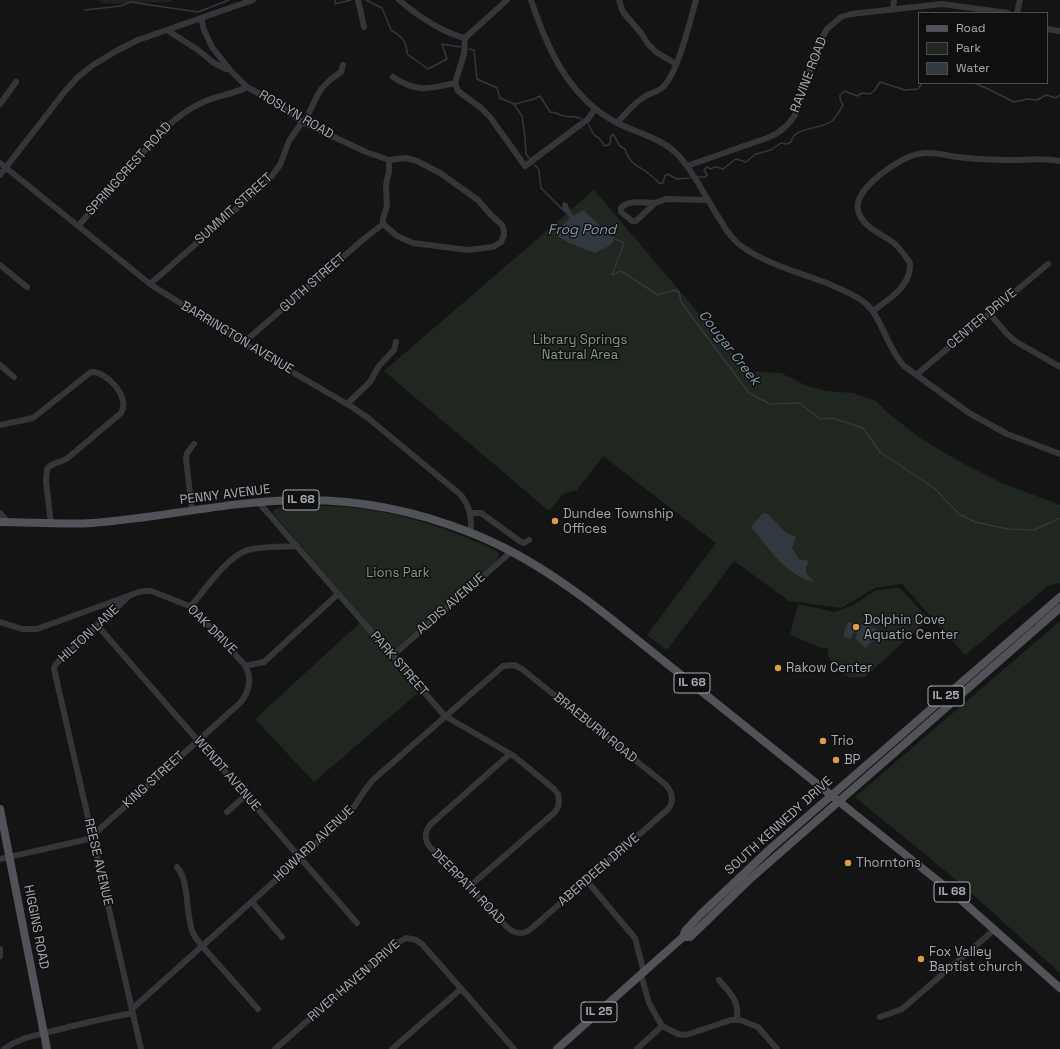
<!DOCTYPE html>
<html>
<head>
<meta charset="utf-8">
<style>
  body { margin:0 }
  #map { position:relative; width:1060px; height:1049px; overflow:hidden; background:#141415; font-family:"Space Grotesk",sans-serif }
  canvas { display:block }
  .legend { position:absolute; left:918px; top:12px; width:130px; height:72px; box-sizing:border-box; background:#0f0f10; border:1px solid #4c4e52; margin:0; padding:5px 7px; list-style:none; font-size:12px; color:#a7acb4 }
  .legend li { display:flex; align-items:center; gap:8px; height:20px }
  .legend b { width:20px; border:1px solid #4c4e52 }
</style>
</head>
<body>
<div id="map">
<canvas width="1060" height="1049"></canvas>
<ul class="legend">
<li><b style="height:5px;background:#515358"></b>Road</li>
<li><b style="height:11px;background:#202721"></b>Park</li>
<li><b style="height:11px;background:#31393e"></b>Water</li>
</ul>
</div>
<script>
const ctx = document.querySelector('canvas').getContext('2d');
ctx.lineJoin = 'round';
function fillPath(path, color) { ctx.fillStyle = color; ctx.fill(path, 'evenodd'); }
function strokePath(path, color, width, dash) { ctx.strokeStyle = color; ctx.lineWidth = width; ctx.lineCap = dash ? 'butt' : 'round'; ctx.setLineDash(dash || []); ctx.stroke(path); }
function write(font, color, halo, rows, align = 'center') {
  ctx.font = font + ' "Space Grotesk",sans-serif'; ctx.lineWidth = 3; ctx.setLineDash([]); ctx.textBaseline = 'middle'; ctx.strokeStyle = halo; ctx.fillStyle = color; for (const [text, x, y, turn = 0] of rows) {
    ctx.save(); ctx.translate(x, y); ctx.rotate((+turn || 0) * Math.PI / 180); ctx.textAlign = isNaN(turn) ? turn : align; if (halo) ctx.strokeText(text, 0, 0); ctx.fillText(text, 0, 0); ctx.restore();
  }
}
fillPath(new Path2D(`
  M99 0H174L168 2 103 4Z`), '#202022');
fillPath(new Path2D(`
  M594 190 748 371 781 373 807 386 827 391 853 393 876 401 889 414 923 440 964 464 1002 483 1060 505V583L1049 585 965 655 902 584 875 588 841 608 789 601 734 561 667 650 647 635 716 543 603 456 577 490 563 494 549 511 384 371Z
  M293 504C316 506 340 506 363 509 410 515 454 531 497 551L499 555 497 560 387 656 418 693 314 782 255 719 364 619 273 513 275 509Z
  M894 588H900L929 619 865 677 850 678C841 670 826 662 828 648H821L790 635 798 604 835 612 855 604 876 590Z
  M1060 621V973L960 883 855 797Z`), '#202721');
fillPath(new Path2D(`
  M563 202 567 203 573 216 583 210 613 238 614 241 609 246 595 253 567 242 554 234 570 218 562 208Z
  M763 513 768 514 786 533 796 537 792 548 799 559 809 561 806 567V573L814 582C786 576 769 548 751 527Z
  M848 622C860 626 871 624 882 633L865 648 855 638 858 634 854 632 850 639 843 636Z`), '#31393e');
strokePath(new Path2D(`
  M335 0V4L351 0
  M366 0 382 8 391 30C402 37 407 41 407 54L428 69 447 59 442 44 460 47
  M84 10 121 6 130 2 198 12 229 0
  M469 49 474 50 477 79 497 88 500 98 514 104 522 116 525 137 526 154 529 158
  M974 83 986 88 1014 102 1028 99 1037 100 1046 95 1056 98 1060 95
  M515 104 534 99 540 96 550 112C557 112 558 115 564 116 570 118 576 115 581 119
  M588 124 594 135 599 138 605 146 610 144 611 136 613 134 620 146 625 149C630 165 638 165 649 174 653 177 656 180 659 183H663L665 176 667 174 677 179 689 178
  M535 165 539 170 541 188 565 212
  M697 177H705L707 175 704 170 707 167 711 169C715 166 718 167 723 169L736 159 746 162 756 154 771 150 781 143 787 144 791 142C794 126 821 130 832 121 837 117 840 110 843 105L840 99V95L845 91 857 96 862 93 870 94 875 90 880 82 905 90 918 89 922 83
  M610 236 624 243 612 275 621 271 658 295 674 290 679 292 681 302 749 393 770 404 800 403 820 419 833 418 863 428 880 452 934 488 959 514 975 522 1008 529 1034 530 1060 518`), '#31393e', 1.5);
strokePath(new Path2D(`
  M358 0 364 27
  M399 0C418 16 441 32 465 38
  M531 0C547 48 569 98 617 123 637 133 662 138 678 155 694 172 706 198 719 218 725 229 733 241 744 248 768 264 797 272 824 282 838 288 852 293 864 302 881 315 887 348 904 366L969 413 1007 434 1060 454
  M619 0 623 12 641 33 648 44 656 52 676 64
  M893 9 894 0
  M1017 13 1020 0
  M201 18 204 30 212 47 230 70 247 87 276 103 302 122 366 152 389 160V171L386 185 387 206 383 218V224
  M1047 29 1060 31
  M167 30 198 50 214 63 226 69
  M465 38 464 54 455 83 458 91 481 108 490 117 525 166 588 119 595 109
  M465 38 507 0
  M393 77C417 93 429 89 455 83
  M0 104 16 82
  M617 123C625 114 634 103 644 97 650 93 658 92 663 87 678 73 690 21 696 0
  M0 163 150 284 243 343 352 407 368 418 461 495C470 507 473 518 470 532
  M687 166 767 138 776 134 784 128 789 123 795 115 819 43 827 29 841 17 851 14 942 4 1008 13
  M0 175 66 90 78 77 93 65 118 50 138 40 253 0
  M655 203C644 203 629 199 621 208V212L632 221H636L655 203 666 199 707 200
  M383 224 397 236 413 243 468 250 493 247 501 242 504 235V230L502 225 491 215 478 200 440 173 417 161 406 158 389 160
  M79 225 160 133C174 120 188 108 206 101 220 95 234 94 247 87
  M0 265 27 287
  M150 284 268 181 280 165 289 141 302 122 306 119 317 96 322 88 331 79 341 72 343 65
  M873 311C885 302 903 291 908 276 910 272 910 267 910 263 906 257 901 250 895 244 883 234 862 228 858 210 853 189 900 157 918 154 931 151 944 155 957 157 972 159 988 160 1003 160 1021 161 1041 157 1060 161
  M989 313 1008 335 1015 341 1060 367
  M243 343 365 238 383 224
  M0 365 14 377
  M916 375 1048 264
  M347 404 370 382 379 366 394 350 396 342
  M0 425 33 418 91 372C107 371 131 398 121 413L69 457C62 463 53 461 47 469L46 481 51 524
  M259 503 445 716 514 756 554 789 558 794 559 801 558 807 555 812 469 887
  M192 511 186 458 187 453 194 444
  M0 513 8 522
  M470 513H481L521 542 524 543 529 540
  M127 598 60 660 55 665 54 669 141 1049
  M191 606C205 590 227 556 248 550 263 546 281 547 297 546
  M0 622 22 629H37L139 592 145 591H151L192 607 243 663C253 676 250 691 240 703L92 836
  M98 626 357 923
  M392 656 511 552
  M245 666 264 662 338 594
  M227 812 246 795
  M0 859 93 838
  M177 867C190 882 185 914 193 933 195 938 199 942 202 946L258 1009
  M587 881 635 938 644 973
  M252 902 282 937
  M0 949V956
  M641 975 649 1003 662 1026 678 1034 686 1035 731 1020H740L758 1027 777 1049
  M719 980C731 994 739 1000 737 1019
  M132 1009 346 817C357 805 363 790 374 779L503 666 514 665 522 669 665 784C673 792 675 803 666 811L532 928C524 935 517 935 508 928L430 847C424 839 424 832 431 824L510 754
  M880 1017 902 1009 994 930
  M4 1049C21 1037 34 1036 53 1031 80 1024 106 1018 133 1013
  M275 1049 396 944 406 938 416 940 422 944 514 1049
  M392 1049 461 989
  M637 1049 662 1026`), '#35363a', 6);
strokePath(new Path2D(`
  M0 522C31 522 61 525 92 523 161 518 229 501 298 500 356 499 416 511 469 532 519 551 564 582 605 614L952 892 1060 988
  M0 809 47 1049
  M683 937H690L750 879 1060 608
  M557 1049 683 937 685 931 700 915 771 848 1060 597`), '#515358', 8);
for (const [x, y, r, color] of [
  [555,521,4,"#db9e46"],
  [856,627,4,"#db9e46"],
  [778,668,4,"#db9e46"],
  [823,741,4,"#db9e46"],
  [836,760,4,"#db9e46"],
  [848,863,4,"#db9e46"],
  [921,959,4,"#db9e46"]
]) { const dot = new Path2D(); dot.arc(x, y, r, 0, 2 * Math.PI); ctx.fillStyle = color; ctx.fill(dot); strokePath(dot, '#0f0f10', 1.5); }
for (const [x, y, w] of [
  [301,500,36],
  [692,683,36],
  [946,696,36],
  [952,892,36],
  [599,1012,36]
]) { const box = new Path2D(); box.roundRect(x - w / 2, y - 10, w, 20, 3); ctx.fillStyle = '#0f0f10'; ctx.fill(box); strokePath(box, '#a7acb4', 1); }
write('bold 12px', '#a7acb4', null, [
  ["IL 68",301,500],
  ["IL 68",692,683],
  ["IL 25",946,696],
  ["IL 68",952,892],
  ["IL 25",599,1012]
]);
write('13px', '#a7acb4', '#0f0f10', [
  ["RAVINE ROAD",809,75,-69],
  ["ROSLYN ROAD",296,115,30],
  ["SPRINGCREST ROAD",129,169,-48],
  ["SUMMIT STREET",234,209,-42],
  ["GUTH STREET",313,283,-41],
  ["CENTER DRIVE",982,319,-40],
  ["BARRINGTON AVENUE",237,338,31],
  ["PENNY AVENUE",225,495,-7],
  ["ALDIS AVENUE",451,604,-41],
  ["OAK DRIVE",212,630,45],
  ["HILTON LANE",89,634,-43],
  ["PARK STREET",399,664,49],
  ["BRAEBURN ROAD",595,728,39],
  ["WENDT AVENUE",227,774,49],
  ["KING STREET",154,780,-42],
  ["SOUTH KENNEDY DRIVE",779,826,-42],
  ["HOWARD AVENUE",314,844,-43],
  ["REESE AVENUE",98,862,77],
  ["ABERDEEN DRIVE",599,870,-41],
  ["DEERPATH ROAD",468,887,46],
  ["HIGGINS ROAD",36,927,79],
  ["RIVER HAVEN DRIVE",354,981,-41]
]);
write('13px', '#819d80', '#0f0f10', [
  ["Library Springs",580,340],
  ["Natural Area",580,355],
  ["Lions Park",398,573]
]);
write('13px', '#a7acb4', '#0f0f10', [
  ["Dundee Township",563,514],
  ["Offices",563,529],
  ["Dolphin Cove",864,620],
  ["Aquatic Center",864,635],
  ["Rakow Center",786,668],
  ["Trio",831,741],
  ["BP",844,760],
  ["Thorntons",856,863],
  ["Fox Valley",929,952],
  ["Baptist church",929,967]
], 'left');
write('italic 14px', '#829bab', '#0f0f10', [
  ["Frog Pond",582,230],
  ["Cougar Creek",729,348,52]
]);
</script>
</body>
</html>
